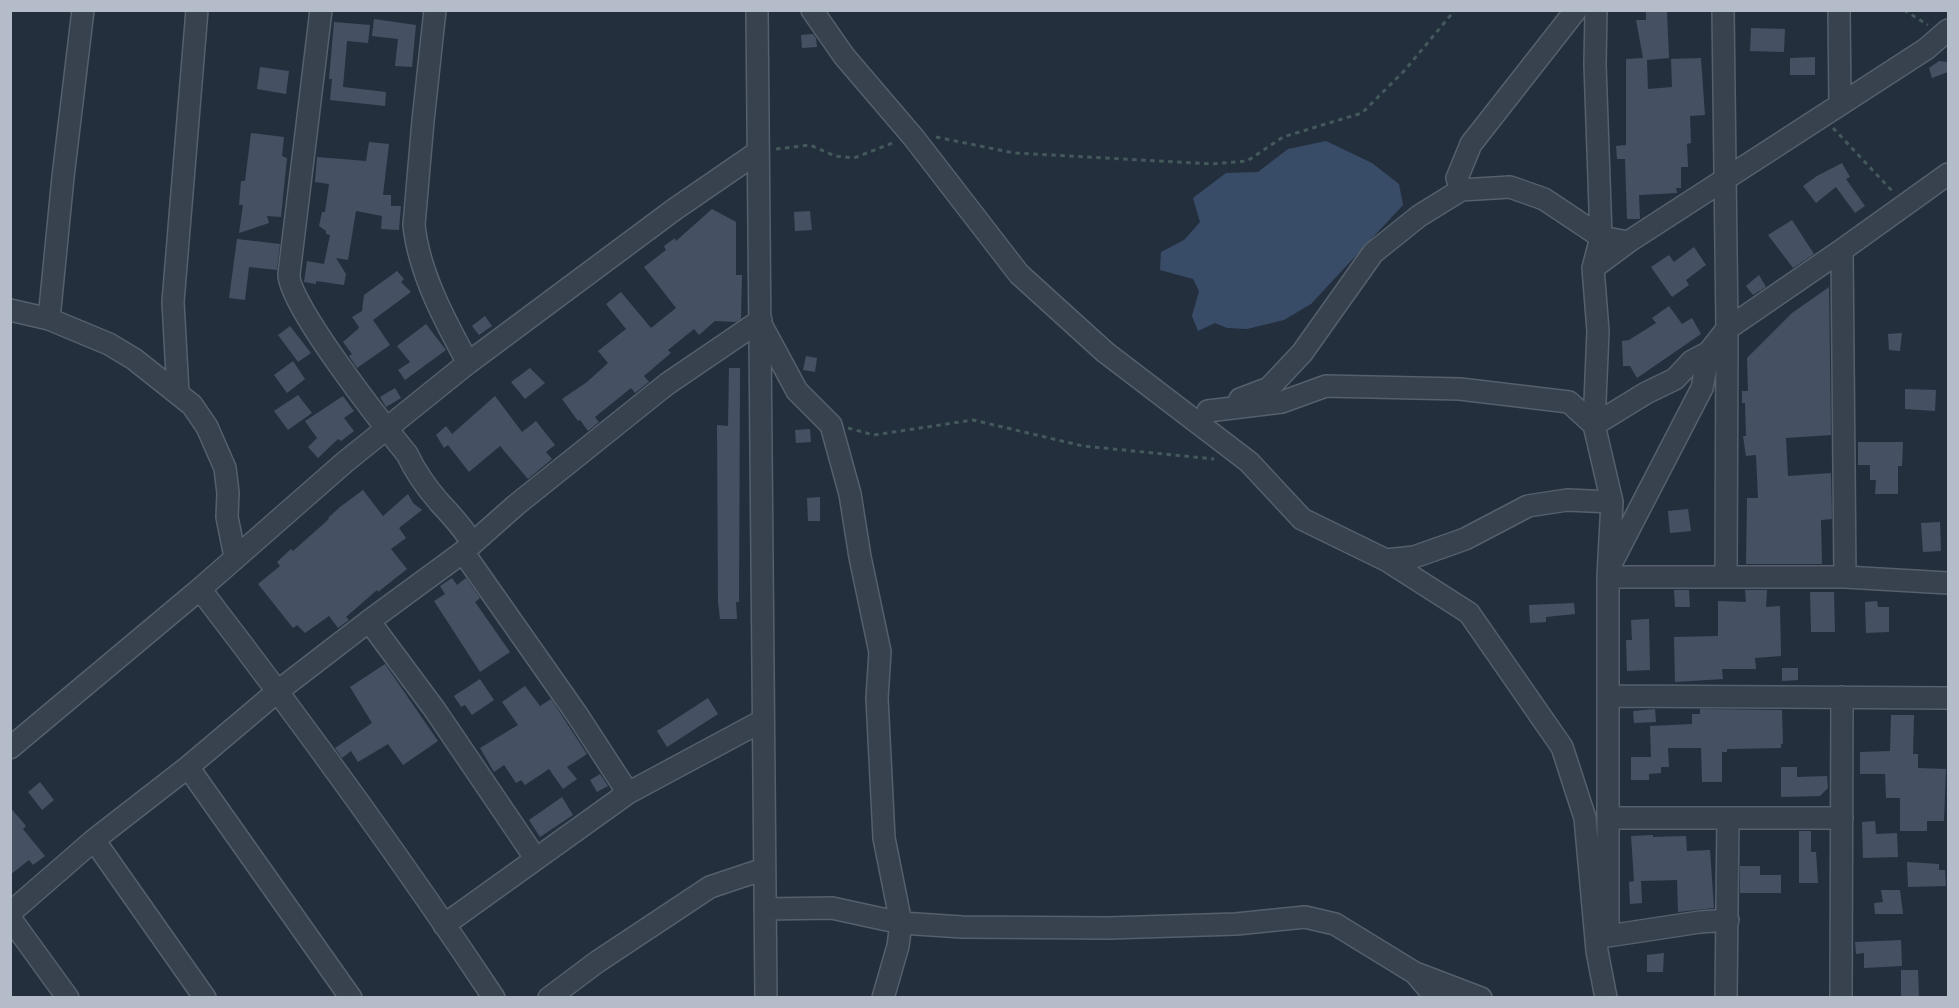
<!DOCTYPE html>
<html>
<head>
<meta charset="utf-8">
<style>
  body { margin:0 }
  #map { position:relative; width:1959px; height:1008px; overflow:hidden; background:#242f3e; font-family:"Asap Condensed",sans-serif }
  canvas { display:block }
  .frame { position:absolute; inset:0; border:12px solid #b4bcc9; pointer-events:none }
</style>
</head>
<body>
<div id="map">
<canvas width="1959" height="1008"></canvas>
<div class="frame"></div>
</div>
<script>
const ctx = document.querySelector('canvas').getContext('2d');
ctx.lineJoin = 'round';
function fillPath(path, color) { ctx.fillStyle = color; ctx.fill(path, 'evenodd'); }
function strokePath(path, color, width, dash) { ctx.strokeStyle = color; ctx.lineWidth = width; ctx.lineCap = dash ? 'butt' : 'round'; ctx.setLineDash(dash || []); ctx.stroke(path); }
fillPath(new Path2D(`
  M1326 141 1372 163 1399 184 1403 205 1311 304 1284 320 1247 329 1227 328 1215 323 1198 331 1192 316 1199 291 1193 279 1160 270 1161 252 1184 240 1200 222 1193 198 1226 173 1258 172 1288 149Z`), '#394c67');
fillPath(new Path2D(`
  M1646 11H1667L1669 58 1647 60 1648 89 1672 87 1671 59 1701 58 1705 115 1690 116 1691 143 1687 144 1688 167H1681V188H1676L1677 193 1639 195 1640 219H1627L1625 159H1617L1616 146 1626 145V59L1643 58 1636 20H1646Z
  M374 19 416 25 412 67 395 66 398 39 372 36Z
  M334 22 370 25 368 43 347 41 343 87 386 92 385 106 330 100 332 79H329Z
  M1751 28 1785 29 1784 52 1750 51Z
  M813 34 816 38 817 47 802 48 801 35Z
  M1815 57V75H1790V58Z
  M1939 61 1948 62V72L1932 78 1929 68Z
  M260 67 289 71 286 94 257 89Z
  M251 133 284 137 282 156 287 158 281 217 267 216 269 223 239 233 243 205H239L241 181H245Z
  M369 142 389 144 383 195H391V206H401L399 230 381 229 382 216 356 211 348 260 336 258 346 274 344 285 316 281V284L304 282 307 261 324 264 330 235 326 234V231L319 226 322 212H325L329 184 315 182 317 157 366 161Z
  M1842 163 1850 177 1846 179 1865 206 1855 213 1836 187 1816 203 1803 186 1817 176Z
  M712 209 736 222V275H742L741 319 736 322 715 321 699 335 694 329 668 350 671 353 644 376 649 382 635 393 631 388 595 417 599 422 588 431 580 420 578 421 562 399 587 382 608 363 598 351 626 329 606 304 621 292 651 328 676 308 644 267 666 250 664 246 675 238 676 241Z
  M810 211 812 230 795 231 794 212Z
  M1792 220 1814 254 1793 268 1768 235Z
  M237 239 280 244 277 270 249 267 245 300 229 298Z
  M1694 247 1706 265 1686 280 1689 285 1672 297 1651 267 1669 255 1674 262Z
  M397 271 404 279 401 282 411 292 373 320 390 345 357 368 349 356 352 354 343 342 358 329 359 327 352 317 362 311 364 295Z
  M1759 275 1766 287 1753 295 1746 286Z
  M1829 287 1831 435 1786 438 1788 476 1831 473 1832 519 1821 520 1822 564H1746L1747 498H1758L1756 455 1746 456 1743 436H1746L1745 403H1742V391H1748L1747 358 1792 313Z
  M1669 306 1682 324 1692 318 1701 334 1637 378 1630 366H1623L1622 341 1629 340 1656 323 1652 318Z
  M485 316 492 326 479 335 472 326Z
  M426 324 446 350 405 380 398 370 410 362 397 346Z
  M290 326 311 353 298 362 278 335Z
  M1902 333 1900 351 1889 350 1888 334Z
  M806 356 817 358 815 372 803 370Z
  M293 361 305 379 287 393 274 375Z
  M530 368 545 383 525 399 511 382Z
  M729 368H740L739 602H736L737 619H720L718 602 717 425 728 426Z
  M395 388 401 398 386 407 380 397Z
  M1905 389 1936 390 1935 411 1905 409Z
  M298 395 312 413 288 430 274 411Z
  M343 396 354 411 344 418 354 431 341 441 338 439 318 458 308 447 317 438 305 421Z
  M495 396 522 432 536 421 555 445 546 452 552 459 528 479 500 446 469 472 448 445 444 448 436 435 446 426 452 434Z
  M810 429 811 442 796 443 795 430Z
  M1858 442H1903L1902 466H1898V494H1875L1876 480H1870V465H1858Z
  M363 490 383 516 408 494 413 503 422 510 399 528 406 538 391 549 407 569 378 592 377 590 346 617 349 620 338 628 329 616 305 633 297 625 293 628 258 584 280 566 277 562 291 549 293 551 329 519 328 518 340 507Z
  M820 497V521H808L807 498Z
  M1688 509 1691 531 1670 533 1668 511Z
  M1940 522 1941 551 1923 552 1921 523Z
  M452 578 457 585 466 578 480 598 475 602 510 652 480 672 434 601 445 594 440 586Z
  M1674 590H1689L1690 607H1675Z
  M1745 590H1767L1766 607 1780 606 1781 656 1755 658 1756 669H1722L1723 679 1675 682 1674 637 1718 636V601L1746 602Z
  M1810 592H1834L1835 632H1811Z
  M1877 601 1878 607H1889V632L1866 633 1865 602Z
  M1574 603 1575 614 1546 617V622L1530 623 1529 605Z
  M1649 619 1650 670 1627 671 1626 640H1632L1631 620Z
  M385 664 438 741 403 765 388 744 358 762 351 751 342 758 335 748 372 723 350 687Z
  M1782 668H1798V680L1782 681Z
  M480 679 494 700 472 715 465 705 461 707 454 696Z
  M525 686 540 706 551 699 587 754 567 767 577 779 563 789 549 769 525 785 521 780 516 783 504 765 494 772 480 748 518 725 502 702Z
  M708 698 718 714 667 747 657 731Z
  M1655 709 1656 722 1634 723 1633 711Z
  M1700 709 1782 710 1783 744H1781V748L1727 749V752H1722V782H1702L1701 748H1668L1669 767H1661V773L1649 774V780H1631V757H1651L1650 726 1692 724V714H1700Z
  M1891 715H1914L1913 754H1918V768L1946 769 1944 821H1927V831H1900V798H1886L1885 774H1860V752L1890 751Z
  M1781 767H1797V777L1827 776 1828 788 1820 796 1781 797Z
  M600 774 608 786 597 792 590 780Z
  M40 782 54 800 42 810 28 792Z
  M562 797 573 815 540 837 529 820Z
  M10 807 26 826 23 829 45 856 33 865 29 860 10 875Z
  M1875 821 1876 834 1897 833 1898 857 1863 858 1862 822Z
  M1799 831H1811V852H1816L1818 883H1799Z
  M1653 835V837L1686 836 1687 851 1710 850 1714 908 1678 912 1677 880 1641 881 1642 903 1630 904 1629 882 1634 881 1631 836Z
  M1907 862 1939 864V870H1945L1946 886 1908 887Z
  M1740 866H1760V875H1781V893H1740Z
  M1881 890H1900L1903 914H1875L1874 903 1883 902Z
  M1901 940 1902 966 1864 968V953L1856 954 1855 942Z
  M1664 953 1663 972H1647V955Z
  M1901 970H1918L1919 998H1901Z`), '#455162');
const minor = new Path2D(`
  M321 10 289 274C287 303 384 426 407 454 415 471 426 487 439 502 451 515 463 527 472 543
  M435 10 423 121 414 225C419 273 445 321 468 363
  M757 10 766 998
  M812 10 844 56 914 138 1019 274 1105 352 1249 462 1302 519 1386 560 1469 613 1562 747 1585 818 1597 951 1606 998
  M1596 10 1595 64 1601 237 1593 268 1598 331 1594 425 1612 502 1608 577V936
  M1723 10 1727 329 1726 577
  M1839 10 1840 104
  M1461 190 1457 178 1471 144 1576 10
  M1842 250 1845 577
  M1593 268 1628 242 1926 49 1948 30
  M10 310 49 319 109 344 134 359 192 405 207 427 225 468 228 493 227 517 235 557
  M49 319 63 177 83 10
  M763 328 797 391 831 425 850 494 860 557 880 652 877 698 884 838 901 923 898 946 883 998
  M178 393 173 302 197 10
  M1240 399 1269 388 1302 353 1373 253 1419 216 1461 190 1510 187 1544 199 1601 237 1628 242
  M1208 411 1282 402 1326 386 1460 389 1569 402 1594 425 1646 393 1675 379 1692 361 1709 352 1727 329 1842 250 1948 174
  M463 552 578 716 628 793
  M1386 560 1414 557 1465 539 1528 506 1567 500 1612 502
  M1612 562 1702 388 1709 352
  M1608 577H1845L1948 583
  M200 589C302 722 401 858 494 998
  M369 621 435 710 536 859
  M1608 696 1948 698
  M10 748 200 589 345 462 468 363 675 209 758 152
  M188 767 351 998
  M1608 818H1842
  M94 840 205 998
  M765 909 832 908 901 923 962 927 1109 928 1236 924 1305 917 1335 924 1415 973 1436 998
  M10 913 94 840 188 767 278 691 369 621 463 552 516 505 667 384 761 320
  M10 918 68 998
  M444 925 628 793 762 721
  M1608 936 1700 922 1728 920
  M1418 974 1481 998
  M549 998 597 962 710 887 764 869
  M1726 998 1728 818
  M1841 998 1842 697`);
strokePath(minor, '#565f6c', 24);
strokePath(new Path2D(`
  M1904 10 1928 25
  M1833 128 1894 193
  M936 137 1014 153 1211 164 1247 161 1283 137 1362 113 1405 70 1455 10
  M776 149 810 145 835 156 854 158 895 142
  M848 428 874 435 973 420 1083 446 1214 459`), '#44595c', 3, [4.5, 4.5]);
strokePath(minor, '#38414e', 21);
</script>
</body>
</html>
